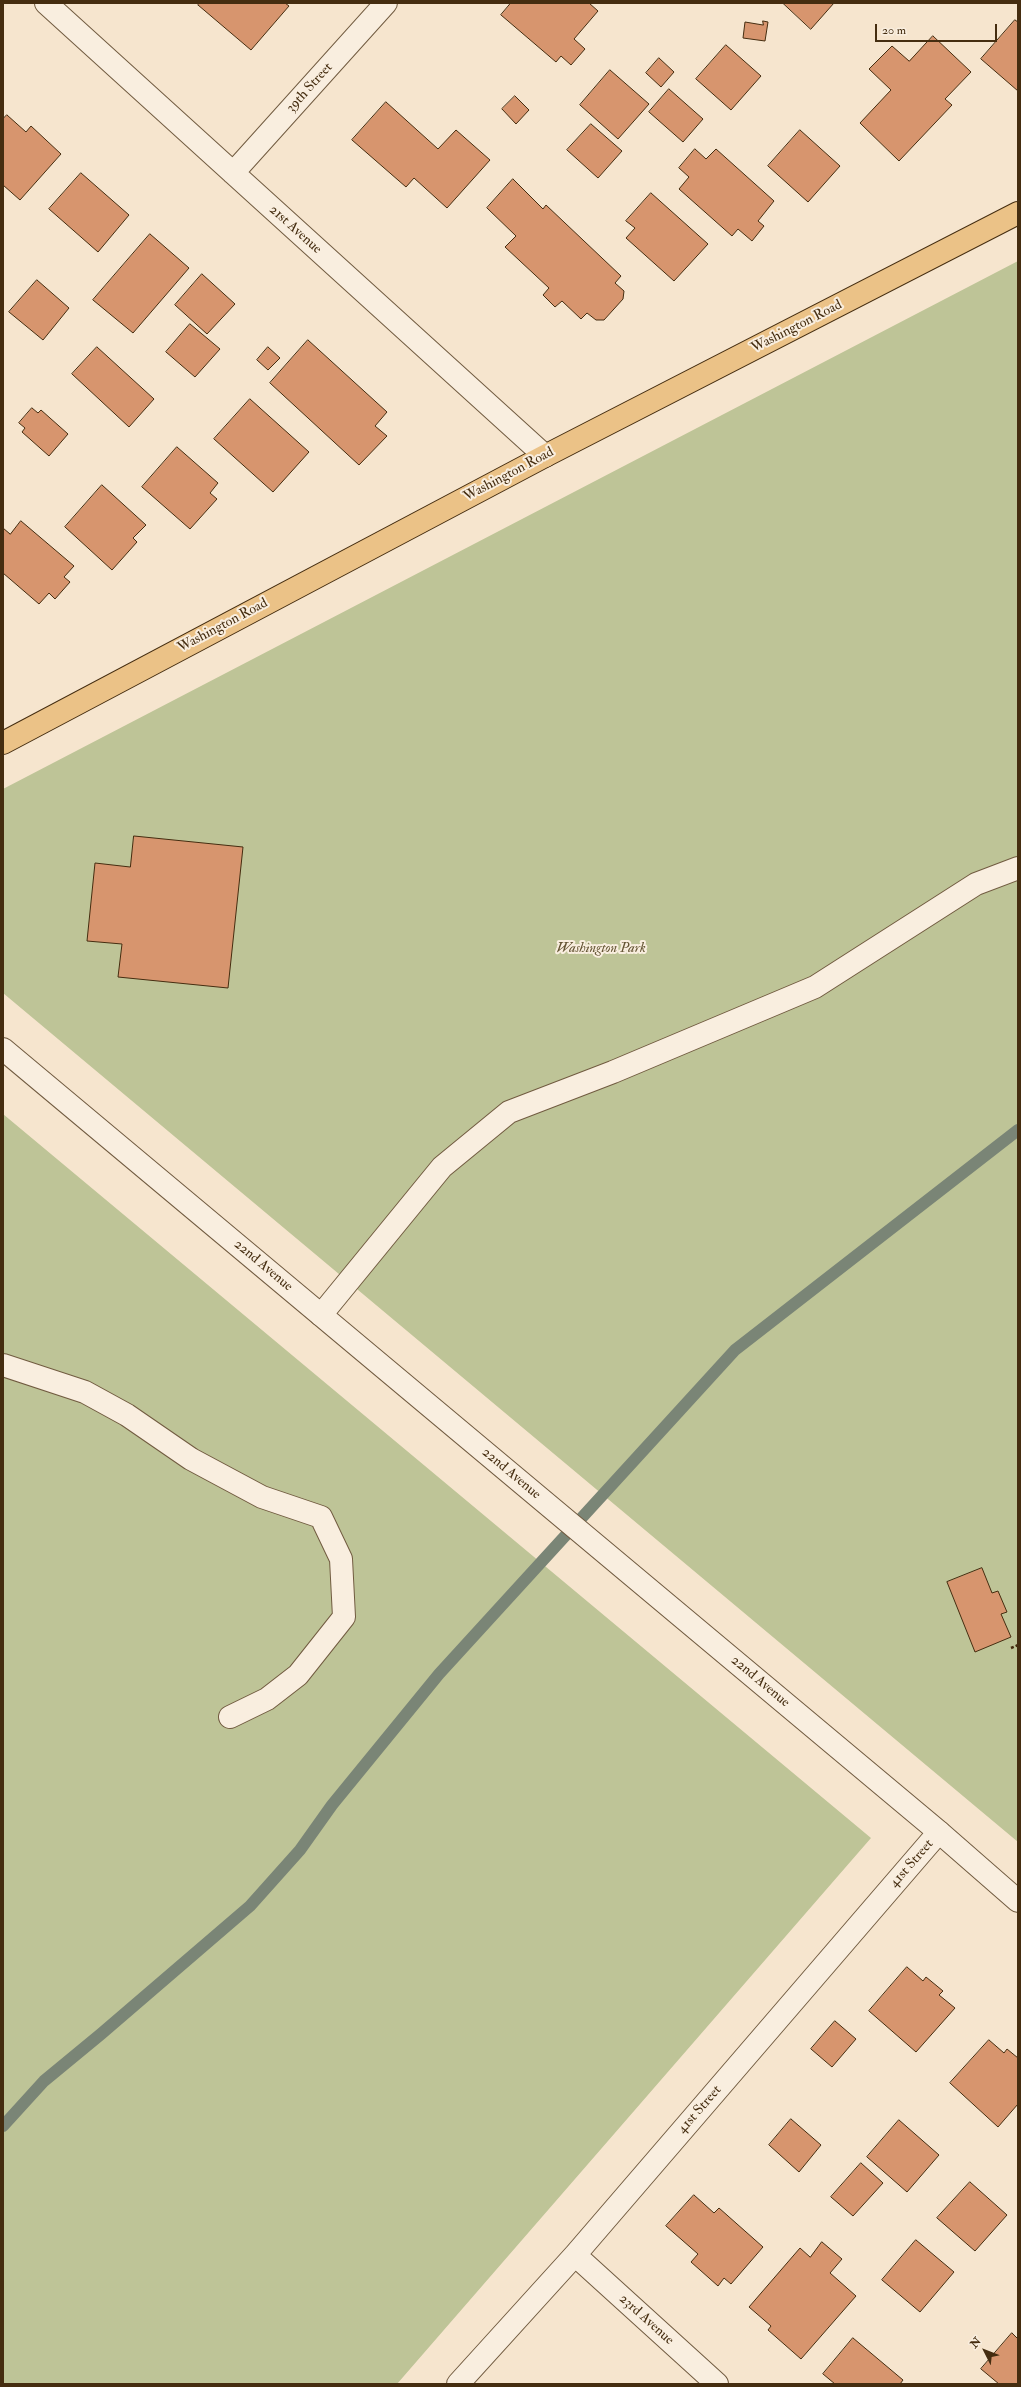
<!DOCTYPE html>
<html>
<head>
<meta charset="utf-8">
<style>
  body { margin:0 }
  #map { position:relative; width:1021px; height:2387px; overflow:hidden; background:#f6e5ce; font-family:"IM FELL Double Pica",serif }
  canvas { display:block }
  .frame { position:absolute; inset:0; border:4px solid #452d10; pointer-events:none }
  .north { position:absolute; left:965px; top:2331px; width:40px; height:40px; -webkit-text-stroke:3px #f9eedf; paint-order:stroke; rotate:312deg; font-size:11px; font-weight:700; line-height:16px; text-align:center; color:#452d10 }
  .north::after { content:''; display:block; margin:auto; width:14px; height:18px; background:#452d10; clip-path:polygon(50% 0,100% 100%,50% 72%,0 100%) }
  .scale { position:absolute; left:875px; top:24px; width:122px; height:18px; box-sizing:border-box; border:2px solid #452d10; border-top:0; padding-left:5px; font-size:12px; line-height:14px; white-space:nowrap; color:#452d10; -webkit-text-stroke:3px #f9eedf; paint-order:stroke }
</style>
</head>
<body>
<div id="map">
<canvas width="1021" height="2387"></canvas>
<div class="frame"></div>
<div class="north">N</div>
<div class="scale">20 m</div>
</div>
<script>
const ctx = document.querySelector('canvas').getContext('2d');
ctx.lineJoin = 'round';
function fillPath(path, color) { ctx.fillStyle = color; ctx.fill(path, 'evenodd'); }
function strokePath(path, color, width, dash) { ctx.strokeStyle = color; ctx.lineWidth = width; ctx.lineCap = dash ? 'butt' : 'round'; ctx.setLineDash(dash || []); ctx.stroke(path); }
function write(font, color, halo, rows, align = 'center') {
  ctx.font = font + ' "IM FELL Double Pica",serif'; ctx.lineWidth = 4; ctx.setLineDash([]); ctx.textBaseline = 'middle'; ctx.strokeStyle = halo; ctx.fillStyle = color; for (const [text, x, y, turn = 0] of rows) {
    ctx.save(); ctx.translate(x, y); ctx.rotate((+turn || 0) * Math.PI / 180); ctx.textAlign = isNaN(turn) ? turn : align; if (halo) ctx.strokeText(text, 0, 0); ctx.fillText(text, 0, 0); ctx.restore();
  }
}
fillPath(new Path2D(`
  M1018 261V1842L3 993V789Z
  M3 1114 871 1838 397 2384H3Z`), '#bec497');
strokePath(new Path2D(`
  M3 2126 44 2081 101 2034 250 1906 300 1850 332 1805 439 1674 735 1350 1018 1130`), '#7a8576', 12);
const building = new Path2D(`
  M200 3H285L289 6 251 50 198 5Z
  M511 3H589L598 11 574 39 585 49 571 65 561 56 556 62 501 15Z
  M783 3H834L811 29Z
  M1015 20 1018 22V91L981 59Z
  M763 21 768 22 765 41 743 38 745 22 763 25Z
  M933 36 971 72 945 99 952 105 899 161 860 123 891 90 869 69 892 46 909 61Z
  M726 45 761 76 731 110 696 79Z
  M659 58 674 72 661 87 646 73Z
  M610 70 649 104 618 139 580 105Z
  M669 89 703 119 683 142 649 112Z
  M515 96 529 110 516 124 502 109Z
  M386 102 438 149 456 130 490 160 447 208 414 178 406 187 352 140Z
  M7 115 26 132 31 126 61 154 20 200 3 185V119Z
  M591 124 622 151 598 178 567 150Z
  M800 130 840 166 808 202 768 166Z
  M695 149 706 159 716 149 774 201 758 221 764 226 752 241 738 229 732 236 679 189 689 177 679 168Z
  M81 173 129 215 98 252 49 209Z
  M513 179 543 209 546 205 621 276 615 283 624 291 623 299 604 320H596L587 313 581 319 562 301 555 307 543 295 549 288 505 247 516 236 487 208Z
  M651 193 708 244 674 281 626 238 635 228 626 221Z
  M150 234 189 268 133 333 93 300Z
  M202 274 235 304 207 334 175 305Z
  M37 280 69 308 43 340 9 312Z
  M190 324 220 349 195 377 166 352Z
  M308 340 387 412 375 426 387 436 359 465 270 383Z
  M97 347 154 399 129 427 72 374Z
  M268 347 280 358 268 370 257 360Z
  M250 399 309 452 273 492 214 439Z
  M32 408 38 413 41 410 68 434 49 456 22 432 25 428 19 423Z
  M177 447 218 483 210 493 217 499 190 529 142 487Z
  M102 485 146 525 133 538 137 542 112 570 65 527Z
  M21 521 74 566 64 577 70 582 55 599 49 593 39 604 3 573V528L10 534Z
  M134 836 243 847 228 988 118 977 122 944 87 941 95 863 130 867Z
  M982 1568 992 1593 998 1591 1007 1612 1001 1614 1011 1637 975 1652 947 1582Z
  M907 1967 923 1981 926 1977 943 1991 939 1995 955 2008 916 2052 869 2011Z
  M835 2021 856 2039 832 2067 811 2049Z
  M989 2040 1004 2053 1007 2049 1018 2058V2104L998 2127 950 2083Z
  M791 2119 821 2145 799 2172 769 2145Z
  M899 2120 939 2155 907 2192 867 2157Z
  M861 2163 883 2183 853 2216 831 2197Z
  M970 2182 1007 2215 975 2251 937 2218Z
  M694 2195 714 2213 719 2208 763 2247 731 2284 724 2278 718 2286 691 2262 698 2254 666 2226Z
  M916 2240 954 2272 920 2312 882 2280Z
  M822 2242 842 2259 830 2273 856 2296 801 2359 768 2330 771 2326 749 2307 800 2248 810 2257Z
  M1012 2333 1018 2339V2384H999L981 2369Z
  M853 2338 903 2380 900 2384H835L823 2374Z`);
fillPath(building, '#d7956e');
strokePath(building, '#452d10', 1);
const service = new Path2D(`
  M321 1315 442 1167 509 1112 613 1072 815 987 976 884 1018 868
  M3 1365 85 1392 127 1415 191 1459 262 1497 321 1517 341 1559 344 1617 298 1675 267 1699 230 1717`);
const minor = new Path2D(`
  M46 3 545 456
  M233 173 386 3
  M575 2255 717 2384
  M458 2384 575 2255 939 1832`);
const tertiary = new Path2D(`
  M3 1049 939 1832 1018 1901`);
const primary = new Path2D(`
  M3 743 545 456 1018 213`);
strokePath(service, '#715b40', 24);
strokePath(minor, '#715b40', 24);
strokePath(tertiary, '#715b40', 24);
strokePath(primary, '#452d10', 24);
strokePath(new Path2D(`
  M1011 1648 1018 1645`), '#452d10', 2.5, [3, 2]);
strokePath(service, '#f9eedf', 22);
strokePath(minor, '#f9eedf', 22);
strokePath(tertiary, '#f9eedf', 22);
strokePath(primary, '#ebc287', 22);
write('14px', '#452d10', '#f9eedf', [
  ["39th Street",310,88,-48],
  ["21st Avenue",295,230,42],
  ["Washington Road",797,327,-27],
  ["Washington Road",509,475,-28],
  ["Washington Road",223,626,-28],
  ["22nd Avenue",263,1266,40],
  ["22nd Avenue",511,1474,40],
  ["22nd Avenue",760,1682,40],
  ["41st Street",912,1864,-49],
  ["41st Street",700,2110,-49],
  ["23rd Avenue",646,2320,42]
]);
write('italic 14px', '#635332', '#f9eedf', [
  ["Washington Park",601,949]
]);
</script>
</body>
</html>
